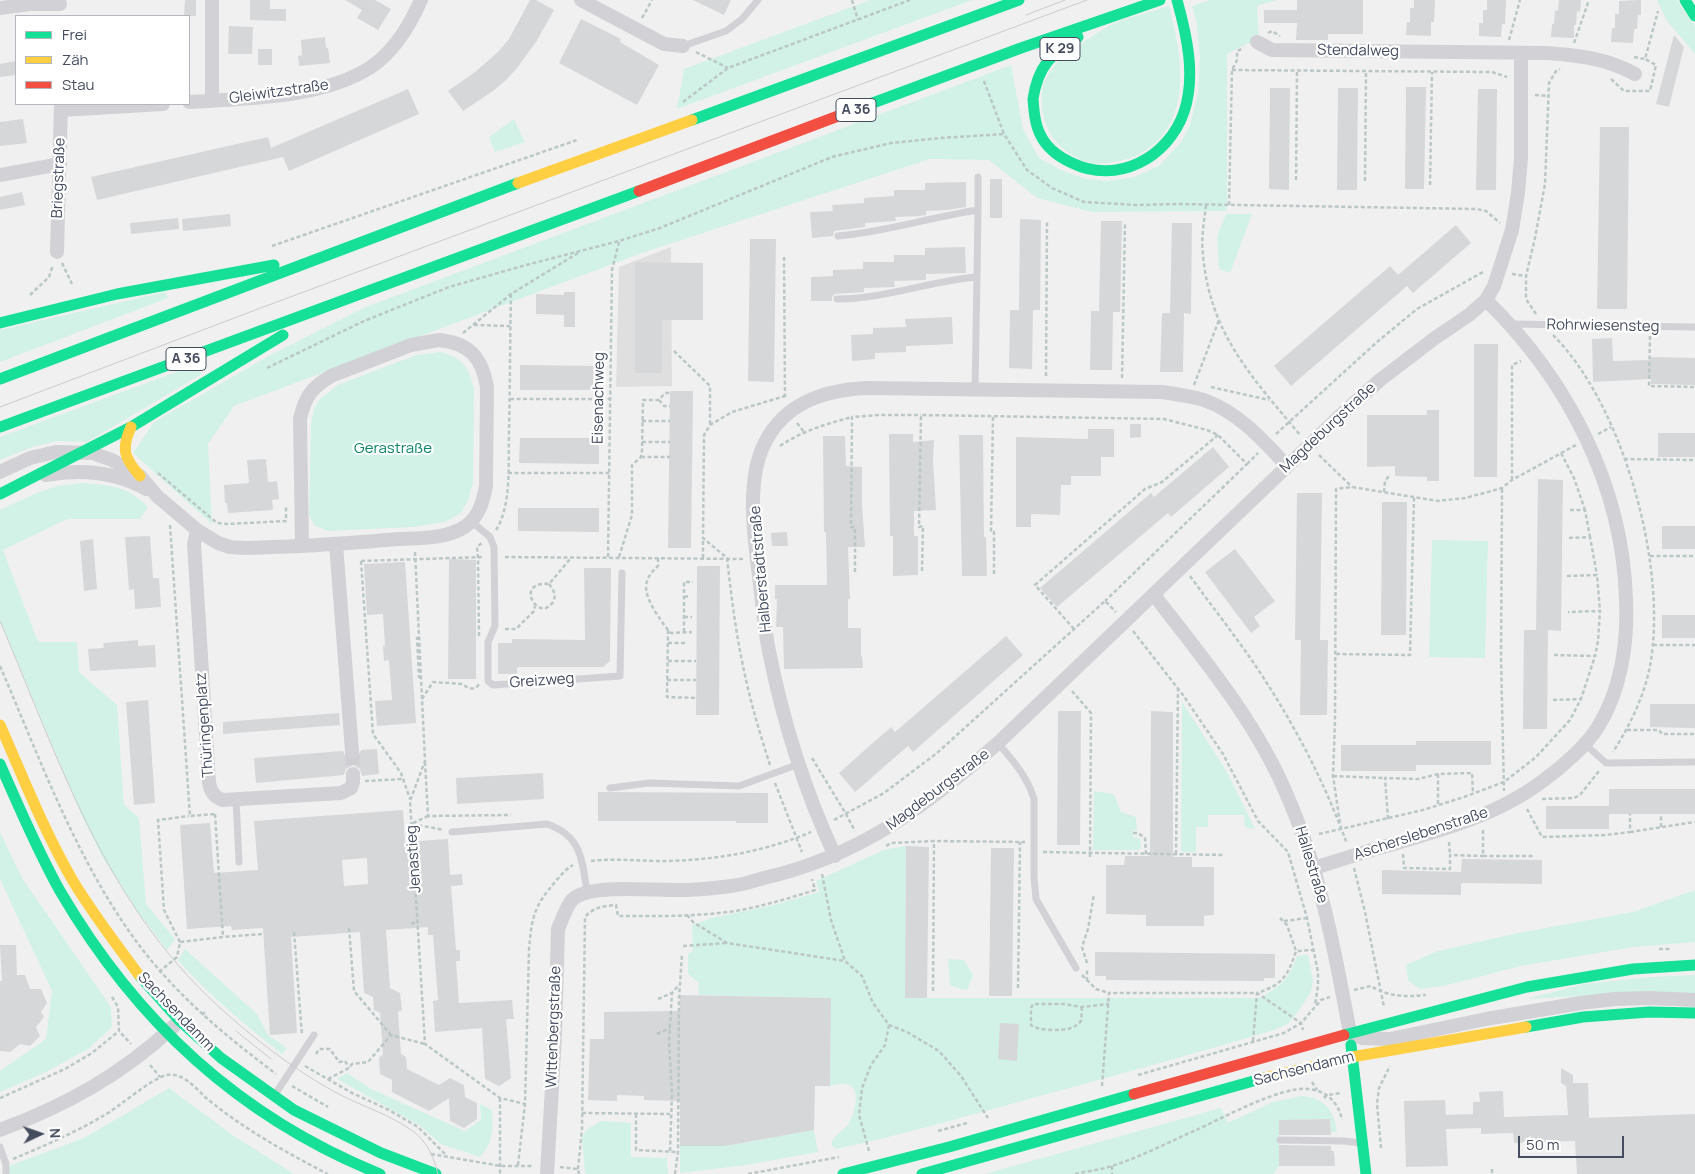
<!DOCTYPE html>
<html>
<head>
<meta charset="utf-8">
<style>
  body { margin:0 }
  #map { position:relative; width:1695px; height:1174px; overflow:hidden; background:#f1f0f0; font-family:Manrope,sans-serif }
  canvas { display:block }
  .legend { position:absolute; left:15px; top:15px; width:175px; height:90px; box-sizing:border-box; background:#fff; border:1px solid #b5b7bf; margin:0; padding:6px 9px; list-style:none; font-size:15px; color:#454c60 }
  .legend li { display:flex; align-items:center; gap:10px; height:25px }
  .legend b { width:25px; border:1px solid #b5b7bf }
  .north { position:absolute; left:15px; top:1109px; width:50px; height:50px; -webkit-text-stroke:4px #fff; paint-order:stroke; rotate:87deg; font-size:14px; font-weight:700; line-height:20px; text-align:center; color:#454c60 }
  .north::after { content:''; display:block; margin:auto; width:18px; height:22px; background:#454c60; clip-path:polygon(50% 0,100% 100%,50% 72%,0 100%) }
  .scale { position:absolute; left:1518px; top:1136px; width:106px; height:22px; box-sizing:border-box; border:2px solid #454c60; border-top:0; padding-left:6px; font-size:15px; line-height:18px; white-space:nowrap; color:#454c60; -webkit-text-stroke:4px #fff; paint-order:stroke }
</style>
</head>
<body>
<div id="map">
<canvas width="1695" height="1174"></canvas>
<ul class="legend">
<li><b style="height:6px;background:#16e098"></b>Frei</li>
<li><b style="height:6px;background:#ffcf43"></b>Zäh</li>
<li><b style="height:6px;background:#f24e42"></b>Stau</li>
</ul>
<div class="north">N</div>
<div class="scale">50 m</div>
</div>
<script>
const ctx = document.querySelector('canvas').getContext('2d');
ctx.lineJoin = 'round';
function fillPath(path, color) { ctx.fillStyle = color; ctx.fill(path, 'evenodd'); }
function strokePath(path, color, width, dash) { ctx.strokeStyle = color; ctx.lineWidth = width; ctx.lineCap = dash ? 'butt' : 'round'; ctx.setLineDash(dash || []); ctx.stroke(path); }
function write(font, color, halo, rows, align = 'center') {
  ctx.font = font + ' Manrope,sans-serif'; ctx.lineWidth = 4.5; ctx.setLineDash([]); ctx.textBaseline = 'middle'; ctx.strokeStyle = halo; ctx.fillStyle = color; for (const [text, x, y, turn = 0] of rows) {
    ctx.save(); ctx.translate(x, y); ctx.rotate((+turn || 0) * Math.PI / 180); ctx.textAlign = isNaN(turn) ? turn : align; if (halo) ctx.strokeText(text, 0, 0); ctx.fillText(text, 0, 0); ctx.restore();
  }
}
fillPath(new Path2D(`
  M671 247 672 386 616 387 619 267Z`), '#e0dfe0');
fillPath(new Path2D(`
  M870 0H972L677 109 684 69Z
  M1210 0H1277L1257 6 1259 38 1227 54V211L1092 212 1037 198 989 160 930 159 642 253 234 406 208 444 212 524 133 453 154 422 267 357 363 308 1011 65 1023 129 1039 158 1061 170 1086 179 1108 181 1134 177 1159 166 1181 142 1190 125 1198 92 1200 57 1196 20 1192 6Z
  M1657 0H1677L1695 26V54L1667 21Z
  M1169 6C1181 50 1193 116 1150 147 1142 152 1136 157 1127 159 1113 163 1096 166 1082 160 1057 149 1042 129 1042 102 1042 96 1041 88 1044 83 1048 75 1056 62 1064 56 1074 48 1104 28 1115 23 1132 16 1151 12 1169 6Z
  M514 119 525 142 495 152 489 137Z
  M1226 214H1252L1230 273 1219 269 1217 236Z
  M165 292 168 298 0 362V330Z
  M441 352C463 358 469 367 474 389L473 483 468 501 461 513 445 522 413 527 328 531 315 526 309 515 311 423 314 409 320 399 338 385 416 355Z
  M198 364 202 374 87 442 58 441 32 447 0 460V437Z
  M82 483C110 485 128 486 148 507L140 519H67L3 550 38 642H77L79 672 117 705 124 805 139 818 146 904 175 939 167 950 138 912 103 858 81 814 0 620V510L37 493 57 486Z
  M1432 540 1488 541 1485 658 1429 657Z
  M1182 702 1227 772 1255 829 1245 827 1244 815H1208V827H1196V852H1181Z
  M1094 791 1114 794 1121 812 1136 817 1137 830H1133V838H1140L1141 847 1138 850H1093Z
  M0 832 22 878 111 1007 112 1027 88 1049 44 1073 0 1092V1071L46 1039 52 991 0 879Z
  M906 846 905 998H1260C1282 984 1288 981 1297 956L1308 955 1313 980 1311 992 1297 1013 1288 1024 1274 1030C1190 1055 1106 1078 1022 1101 960 1118 898 1136 835 1149L831 1144C834 1135 840 1133 846 1127 854 1118 864 1086 845 1084 841 1083 834 1085 830 1086L831 998 699 995 698 982 688 974V954L693 951 692 925 711 918 774 905 819 892 816 881 884 850Z
  M1695 890V942L1633 947 1521 966 1443 986 1420 989 1408 981 1406 965 1438 951 1518 933 1633 912Z
  M185 949 257 1014 268 1035 287 1048 282 1054C245 1025 209 995 178 960Z
  M948 959 964 960 973 975 967 990 950 986Z
  M1695 975V995H1599L1526 999 1584 984 1651 977Z
  M347 1073 371 1089 465 1131 481 1120 480 1104 492 1110C493 1130 494 1141 480 1157L441 1144 419 1125 337 1079Z
  M169 1088 234 1136 294 1174H9V1166L84 1138Z
  M1302 1096C1325 1098 1334 1110 1337 1132H1331L1330 1119 1279 1120V1166L1273 1174H985L1221 1108 1228 1123 1273 1102Z
  M601 1121 631 1123V1157L667 1158 668 1174H587L585 1173 582 1138 586 1130Z
  M814 1130 818 1152 746 1165 680 1173V1146H725Z`), '#d2f2e7');
fillPath(new Path2D(`
  M185 0H196V16H184Z
  M250 0H270V9H286V21L250 20Z
  M345 0H375L391 9 378 30 357 18 362 10Z
  M530 0H536L554 10 536 42 517 68 506 80 493 91 463 111 448 91 475 72 498 52 509 39Z
  M693 0H731L724 15Z
  M1297 0H1363V34H1328V40H1296L1297 23H1264V10H1297Z
  M1414 0H1435L1434 22H1431V36L1406 35 1407 22H1410V8H1414Z
  M1487 0H1506L1505 24H1502L1501 37 1479 36V23H1483V10H1487Z
  M1559 0H1581L1580 12 1577 11 1576 25H1574V38L1551 37 1552 24H1554L1555 10 1558 11Z
  M1641 0V15H1638L1637 29H1634L1633 43 1611 42 1612 28H1615V14H1619V1Z
  M581 19 621 39 620 42 659 65 637 105 559 63Z
  M229 26 253 27 252 54H228Z
  M1674 35 1684 47 1669 107 1656 104Z
  M325 37 326 48H328L330 63 299 66 298 56 302 55 301 40Z
  M258 49H272V65H258Z
  M16 61V75L0 77V64Z
  M1406 87H1426L1424 189H1405Z
  M1270 88H1290L1289 190 1269 189Z
  M1338 88H1358L1357 190H1337Z
  M408 89 419 114 289 171 283 157 97 200 91 177 268 137 271 148Z
  M1478 89H1497L1496 190H1476Z
  M23 119 27 143 0 146V122Z
  M1600 127H1629L1627 309H1597Z
  M990 179H1002V218H990Z
  M966 182V207L947 210 926 211V215L920 216 895 217 896 221 865 223V227L834 231 833 236 812 238 810 212 833 211 832 205 864 203V198L894 196V190H925V183Z
  M22 192 25 205 0 210V197Z
  M230 214 231 226 183 231 182 219Z
  M178 218 179 229 131 234 130 223Z
  M1020 219 1041 220 1040 310H1033L1032 369 1009 368 1010 310H1019Z
  M1101 221H1122L1120 312H1113L1112 370H1090L1091 311H1099Z
  M1172 223H1192L1191 314 1184 313 1183 372H1160L1162 313H1170Z
  M1456 225 1471 243 1413 293 1407 286 1291 386 1274 366 1390 266 1398 275Z
  M750 239H776L774 382 748 381Z
  M965 247 966 273 926 274V280L894 281 895 287 864 288V292L835 294 832 297V301H811V277L833 276V270L863 269V262H894V255H925V248Z
  M635 262 703 263V320H662V373H635Z
  M564 292H575V327H564V315L536 314V294L564 295Z
  M952 317 953 344 906 346V352L875 353V359L852 361 851 335 873 334V328L906 327 905 319Z
  M1612 338 1613 361 1651 360V357L1695 358V385L1651 384V379L1593 382 1592 339Z
  M1474 344H1498L1497 477H1474Z
  M520 365 600 366V390H520Z
  M670 391H693L691 548H668Z
  M1427 410H1439V481H1427V477L1395 476V466L1367 467V415H1427Z
  M1130 424H1141V437L1130 438Z
  M1088 429H1114V457H1101V476H1071V485H1061L1060 515 1031 514V527H1016V437L1088 439Z
  M1658 433H1695V457H1658Z
  M889 434H913V442L934 440 933 461 936 510 914 511V536H918V575L893 576V536H890Z
  M959 435H983L984 537H986L987 576H962Z
  M823 436H845L846 466 862 467V504L865 547H848L850 599H848V628H861V656H862L863 668 784 669 783 627H776L777 599H775V585H827L826 532H824Z
  M520 438H599V464L519 463Z
  M1213 447 1229 467 1171 517 1168 513 1057 607 1040 588 1151 493 1154 497Z
  M266 459 268 482 277 481 279 499 272 500 273 510 228 513 227 503H225L224 485 249 483 247 460Z
  M1538 479 1563 480 1561 631 1548 630 1547 729H1523L1524 630H1536Z
  M1297 493H1322L1320 640H1328L1327 715H1300L1301 640H1295Z
  M1382 502H1407L1406 635H1381Z
  M518 508H599V532L518 531Z
  M1662 526H1695V549H1662Z
  M787 532 788 546H772L771 533Z
  M150 536 153 578H159L161 607 135 609 134 589 129 590 125 537Z
  M93 539 97 589 84 591 80 541Z
  M1235 549 1275 601 1254 617 1260 626 1251 633 1205 572Z
  M449 559 476 560V679H448Z
  M405 562 416 723 377 726 375 701 392 700 389 660 384 661 383 646H385L383 614 367 615 364 564Z
  M697 566H720L719 715H696Z
  M584 568H611L610 661 603 667H517V674H498V643H512V639L585 640Z
  M1662 615H1695V638H1662Z
  M1006 636 1023 655 913 752 908 746 855 792 839 773 891 727 895 732Z
  M138 640V646L155 645 156 667 90 671 88 649 104 648 103 643Z
  M148 700 155 803 134 805 126 702Z
  M1650 704H1695V728L1650 727Z
  M1058 711H1081L1080 845H1057Z
  M1151 711 1173 712V857H1192V867H1214V915L1204 916V926H1146V915L1106 914V865H1124L1125 856H1150Z
  M339 713 340 725 223 734V722Z
  M1416 741H1491V765H1416V771H1341V745H1416Z
  M377 749 379 774 362 776 360 769 353 765 346 769 344 775 256 783 254 758 343 751 345 756 352 760 357 758 361 750Z
  M543 773 544 799 457 804 456 778Z
  M1609 789H1695V814H1609V829H1546V806H1609Z
  M598 792 768 793V823H736V821H598Z
  M403 810 405 842 448 839 450 875 462 874 463 885 451 886 456 950H460V961H456L459 1003 512 1000 514 1019H506L511 1078 499 1086 485 1079 482 1028 435 1032 433 1001 438 1000 433 935H428V927L386 930 390 988 400 993 402 1010 398 1012 401 1054 406 1057 407 1069 439 1085 450 1078 464 1085 465 1097 477 1103V1119L464 1128 450 1121 449 1098 429 1111 392 1092V1080L380 1074 379 1058 383 1054 380 1013 374 1010 373 997 364 993 360 932 291 937 297 1033 270 1035 263 928 232 930 231 926 187 929 180 825 210 823 214 873 258 870 254 821ZM367 858 368 884 344 886 342 860Z
  M906 846 929 847 927 998H905Z
  M991 848H1014L1012 996H989Z
  M1462 859 1542 860V884L1461 883V895L1382 894V870L1461 872Z
  M0 945H16L17 975H25L30 989H41L47 1003 41 1012 44 1017 36 1027 40 1036 30 1046 20 1044 10 1052 0 1051V981H2Z
  M1095 952 1275 954V978H1264V981L1106 980V976H1095Z
  M680 995 831 998 830 1086H815L814 1130 725 1146H680V1101L644 1100V1096L617 1095V1101L588 1100 590 1039H604V1012L680 1011Z
  M1000 1023 1019 1024 1017 1061 998 1059Z
  M1561 1068 1573 1075V1083H1588L1589 1118 1695 1114V1174H1577L1575 1141 1514 1143 1513 1133 1481 1134V1128L1446 1129 1448 1166 1406 1167 1404 1101 1445 1100 1446 1115 1473 1114V1102H1480L1479 1092 1503 1091 1504 1117 1568 1115 1566 1086 1561 1083Z
  M1330 1119 1331 1135H1279V1120Z
  M1279 1145 1331 1146V1151H1334L1335 1166H1279Z`), '#d6d7d9');
strokePath(new Path2D(`
  M352 751 353 774`), '#cfcfd3', 14, [14, 7]);
strokePath(new Path2D(`
  M852 0 858 20
  M642 18 652 0
  M1268 33 1272 31 1280 36
  M1509 40 1520 0
  M1574 43 1589 0
  M696 52 728 68
  M1634 57 1645 59 1658 11
  M1232 70 1492 72 1507 77
  M1611 79 1624 91H1650L1656 65 1645 59
  M984 81 1004 134 1027 170 1052 188 1084 202 1136 205 1179 204 1476 209 1486 211 1500 223
  M1535 95 1549 96
  M683 102 728 68 910 0
  M1296 180 1297 71
  M1365 181 1366 71
  M1430 185 1432 72
  M1206 205C1204 222 1201 239 1203 255 1210 334 1252 377 1300 435
  M1229 205 1232 70 1237 60V51L1244 48
  M272 246 577 140
  M784 257 785 396 787 395
  M62 263 72 284
  M1512 274 1526 276
  M30 295 49 277 53 265
  M1536 314 1526 299V276L1535 238 1545 184 1549 83 1556 71 1560 69
  M474 325 510 326
  M463 333 511 294 578 253
  M1553 335C1624 406 1668 568 1650 666 1644 697 1630 725 1613 752
  M1650 336 1649 386 1695 387
  M674 351 710 386V424
  M267 368 364 321 449 287 526 265 619 241 660 228 832 157 891 143 941 138 1004 134
  M1046 376 1047 222
  M1122 378 1125 223
  M1194 385 1219 320
  M1211 387 1269 400
  M510 399H610
  M659 400 664 406H670
  M993 417 991 532H994V576
  M642 421H670
  M797 423 804 432
  M1276 434 1377 342 1417 309 1483 272
  M1598 434 1611 427
  M642 442H670
  M780 446C802 431 826 424 852 417
  M1561 453 1574 478 1585 510
  M1319 455 1352 487
  M641 457H670
  M1624 459 1695 460
  M1247 464 1258 453
  M158 473 217 523 228 524 286 521V506
  M508 473H609
  M1512 480V365L1521 361
  M1502 489 1501 659 1504 791
  M1384 492 1385 481 1389 476
  M1570 510H1585L1590 537
  M170 525 190 816 215 814
  M496 530C512 505 508 462 509 432 510 386 510 340 511 294
  M1569 538 1590 537 1597 575
  M415 552 425 761 410 801 425 1044 500 1098 525 1104
  M1650 556H1695
  M505 557 744 559
  M608 557 612 270 619 242
  M619 557 632 515V465L641 457 642 451 643 400H659L665 393H670
  M658 558V566C640 582 645 594 656 613 661 620 665 627 671 633L692 632
  M703 558V538
  M361 561 484 557
  M361 561 373 734 401 773 410 799
  M922 571 923 526 919 527 921 415 1164 419 1207 430 1218 435 1247 464 1105 601
  M855 572V527H851L852 417 878 415H921
  M1190 576C1211 605 1233 633 1253 662 1291 718 1324 780 1347 844
  M1567 576 1597 575 1600 611
  M549 584C553 589 557 595 553 602 539 624 513 581 549 584L571 558
  M684 597 690 596
  M684 617H692
  M505 629H516L534 611 535 606
  M1074 629 1035 585 1145 489 1162 482 1218 435
  M668 630 667 697 696 698
  M1133 631 1183 695 1223 754 1258 821 1288 852 1307 918 1318 972V986L1315 1005
  M684 632V582H693
  M479 636 478 557 477 547 483 542
  M419 638H417L419 677 422 679
  M668 643H687
  M1653 645H1695
  M1336 654 1410 655 1414 497
  M1554 655 1595 656 1598 641 1600 611 1568 612
  M668 661H696
  M0 666C40 759 76 859 136 941 175 994 223 1034 276 1074
  M667 680H696
  M1072 691 1091 713 1090 859
  M422 699 433 682 463 684C468 689 475 691 479 684
  M1553 700 1581 699
  M1627 730H1659L1662 734H1695
  M812 758 846 814 855 831
  M425 762 428 816 511 815
  M770 765C759 731 749 697 742 661 735 627 731 593 727 558L703 538 704 435 710 425 732 412 785 396 786 398
  M1438 774V805
  M1333 776 1385 778
  M365 781 403 779
  M775 783 802 852
  M1542 799 1574 798 1580 795 1599 771
  M1527 809 1542 837 1606 835 1630 832V814
  M215 814 223 937
  M1388 819 1385 778 1418 779 1438 774 1472 773 1473 794
  M834 820 884 793 937 753 1105 601 1116 612
  M413 823 428 816
  M1340 823 1333 776 1335 721 1336 489 1352 487 1438 501 1465 498 1484 493 1502 488 1512 480 1576 445
  M412 824 444 830
  M1661 827V814
  M1483 830V856H1534
  M1630 832 1695 822
  M1133 833H1138L1145 838 1146 854
  M1319 834 1423 810 1464 797 1504 782 1536 757 1570 720 1581 699 1595 656
  M1449 842 1450 855
  M886 846 891 843 934 841 1025 842
  M1043 852 1224 855
  M1176 854 1178 688
  M1403 854 1404 868 1450 869V855L1483 856
  M591 861C614 858 636 861 660 861 711 861 764 852 811 832
  M1354 868 1365 912 1384 1007
  M822 874 831 920 845 961 862 976 873 1003 889 1025 907 1032 939 1051 961 1076 988 1118
  M687 915 693 922 727 943 845 961
  M1280 918 1287 925 1296 951
  M1284 921 1307 918
  M411 923H418
  M349 928 354 991 391 1035
  M294 932 302 1035
  M180 942 164 910 158 820 189 816
  M683 946 726 943
  M1659 949H1671
  M1087 963 1082 947 1088 929 1094 894
  M159 972 177 957 180 942 223 937 263 934
  M1082 975 1096 989 1109 993
  M1087 981V969
  M1018 988 1020 842
  M1354 990 1371 986C1389 997 1405 997 1426 995
  M933 991 934 841
  M112 997 118 1007 119 1031 131 1044
  M658 999 672 993
  M1081 1007 1082 1010 1081 1021C1078 1024 1075 1027 1071 1028 1063 1031 1037 1031 1031 1025V1008L1033 1004H1065L1081 1007 1109 1004
  M202 1015 206 1011
  M657 1034 670 1028
  M1253 1041 1257 993C1282 985 1288 976 1296 951L1314 950
  M316 1054 319 1049H330L339 1062 345 1061 349 1068
  M150 1065 160 1077
  M305 1066 352 1093 389 1110 418 1127 447 1156
  M1138 1075 1284 1033 1301 1023 1321 1000 1330 997
  M328 1079 349 1068 352 1064 368 1062 391 1035 425 1044
  M1312 1082 1317 1090
  M292 1086 328 1107
  M1102 1086 1109 993H1257L1301 1023 1303 1030
  M0 1098 65 1069 92 1053 119 1031
  M500 1098V1174
  M1324 1098 1327 1095 1341 1093
  M582 1113 670 1114
  M636 1114V1150L677 1152
  M938 1131 967 1123
  M1381 1148 1377 1104 1379 1088 1390 1066
  M670 1151 672 1093 669 1042 672 993 679 985
  M869 1151 859 1115 862 1088 871 1065 885 1045 889 1025
  M431 1154 501 1166H534
  M13 1159C44 1146 74 1133 103 1116 118 1108 153 1077 167 1075 182 1072 195 1087 205 1097 242 1128 285 1152 328 1174
  M518 1165 525 1104 529 949C532 916 534 906 556 881 561 875 566 869 573 865
  M1112 1166V1174
  M560 1167 578 1169 579 1174
  M578 1169 582 1129 585 917C594 907 603 906 616 905L618 916C659 916 700 917 741 910 766 905 790 898 815 890L812 879
  M1492 1169V1174
  M675 1174 678 1152 679 999 682 954
  M748 1174 839 1157
  M1075 1174C1087 1171 1100 1170 1112 1166 1140 1157 1167 1143 1194 1131 1221 1119 1280 1086 1308 1089 1326 1090 1339 1103 1342 1120`), '#bbc7c7', 2.5, [4, 2.5]);
strokePath(new Path2D(`
  M683 46 726 31 742 19 758 0
  M978 210V177
  M838 236C886 232 931 217 978 210L977 277
  M837 299C884 299 930 281 977 277L975 389
  M1511 324 1695 327
  M471 521 490 537 494 547 495 626 488 642V681L493 685 620 676 622 573
  M998 743C1013 761 1027 776 1034 799V877L1036 899 1076 968
  M1585 744 1606 763 1695 762
  M610 788 649 783 739 786 799 764
  M236 799 239 862
  M452 832 547 824C582 836 582 860 587 892
  M274 1096 314 1035
  M1280 1140 1345 1141 1360 1143
  M0 1147 6 1164V1174`), '#d2d2d6', 7);
strokePath(new Path2D(`
  M212 0V101
  M581 0 664 44 683 46
  M0 8 29 4H60
  M1257 42 1272 50 1547 53C1581 56 1605 58 1635 74
  M189 102C246 98 322 99 371 67 395 51 410 25 421 0
  M61 110 163 104
  M0 175 60 164
  M57 252 61 104
  M439 340C469 343 482 357 487 387L486 486C483 502 479 516 466 526 448 539 419 538 398 539 366 542 334 544 302 546L300 419C305 397 311 388 331 376L411 345Z
  M0 472 30 458 56 452 92 453 112 460 140 476 157 496 197 530 218 543 230 547 245 548 302 546
  M46 475C81 469 114 471 146 489
  M197 530 194 544 209 783C211 792 214 797 223 800L341 793 351 788 353 782V774
  M336 544 352 751
  M1154 595C1202 657 1255 720 1286 793 1320 869 1335 952 1350 1033L1362 1038 1390 1039 1486 1019 1581 1003 1615 999 1649 998 1695 1000
  M835 856C805 791 783 722 769 651 764 627 762 601 759 576 754 538 747 485 762 449 781 404 822 390 867 388L1162 392C1176 394 1190 396 1204 400 1238 412 1263 440 1287 466
  M1314 868C1337 861 1360 853 1383 847 1439 831 1497 816 1544 780 1562 767 1586 746 1598 727 1621 690 1628 643 1626 600 1623 485 1567 379 1486 300
  M0 1130C67 1105 121 1075 174 1026
  M547 1174 555 1035 558 929C562 920 566 906 573 899 591 883 657 891 682 890 698 890 715 888 731 886 742 885 753 881 764 878 860 856 926 806 998 743L1345 411 1380 380 1435 338 1469 315 1486 300 1494 286 1512 230 1518 193 1521 158V53`), '#d2d2d6', 14);
strokePath(new Path2D(`
  M1685 0 1695 16
  M1033 99C1034 112 1035 125 1041 136 1047 148 1059 157 1072 163 1117 185 1168 158 1184 112 1196 76 1187 36 1177 0
  M1033 99C1038 66 1051 54 1078 37
  M870 104 1021 48 1160 0
  M692 120 1019 0
  M0 323 117 294 274 265
  M0 379 518 183
  M0 427 639 191
  M84 451 131 427 283 335
  M0 494 84 451
  M0 764C19 807 37 850 60 891 136 1021 239 1117 380 1174
  M139 975 180 1021 221 1058 294 1110 381 1153 436 1174
  M1526 1027 1583 1017 1649 1012 1695 1013
  M1344 1035 1527 987 1633 969 1695 965
  M1351 1045 1366 1174
  M843 1174 949 1147 1134 1094
  M922 1174 1264 1078`), '#16e098', 11);
strokePath(new Path2D(`
  M518 183 692 120
  M131 427C121 449 124 458 140 476
  M0 725C23 777 44 831 73 881 93 914 116 944 139 975
  M1264 1078 1352 1057 1526 1027`), '#ffcf43', 11);
strokePath(new Path2D(`
  M639 191 870 104
  M1134 1094 1344 1035`), '#f24e42', 11);
strokePath(new Path2D(`
  M1026 15 1065 0
  M0 407 258 309 1087 0
  M0 621C59 759 104 902 218 1006 253 1038 292 1068 333 1091 358 1105 392 1115 414 1132 428 1143 434 1158 438 1174
  M236 1031 271 1059`), '#c9cace', 1);
for (const [x, y, w] of [
  [1060,49,40],
  [856,110,40],
  [186,359,40]
]) { const box = new Path2D(); box.roundRect(x - w / 2, y - 11.5, w, 23, 4); ctx.fillStyle = '#fff'; ctx.fill(box); strokePath(box, '#454c60', 1); }
write('bold 14px', '#454c60', null, [
  ["K 29",1060,49],
  ["A 36",856,110],
  ["A 36",186,359]
]);
write('15px', '#454c60', '#fff', [
  ["Stendalweg",1358,51,1],
  ["Gleiwitzstraße",279,92,-8],
  ["Briegstraße",59,178,-88],
  ["Rohrwiesensteg",1603,326,1],
  ["Eisenachweg",599,398,-89],
  ["Magdeburgstraße",1328,428,-43],
  ["Halberstadtstraße",761,569,-95],
  ["Greizweg",542,681,-4],
  ["Thüringenplatz",205,725,-94],
  ["Magdeburgstraße",938,790,-37],
  ["Ascherslebenstraße",1421,834,-18],
  ["Jenastieg",414,859,-94],
  ["Hallestraße",1311,865,73],
  ["Sachsendamm",176,1012,46],
  ["Wittenbergstraße",554,1027,-88],
  ["Sachsendamm",1304,1069,-14]
]);
write('15px', '#0c8569', '#fff', [
  ["Gerastraße",393,449]
]);
</script>
</body>
</html>
